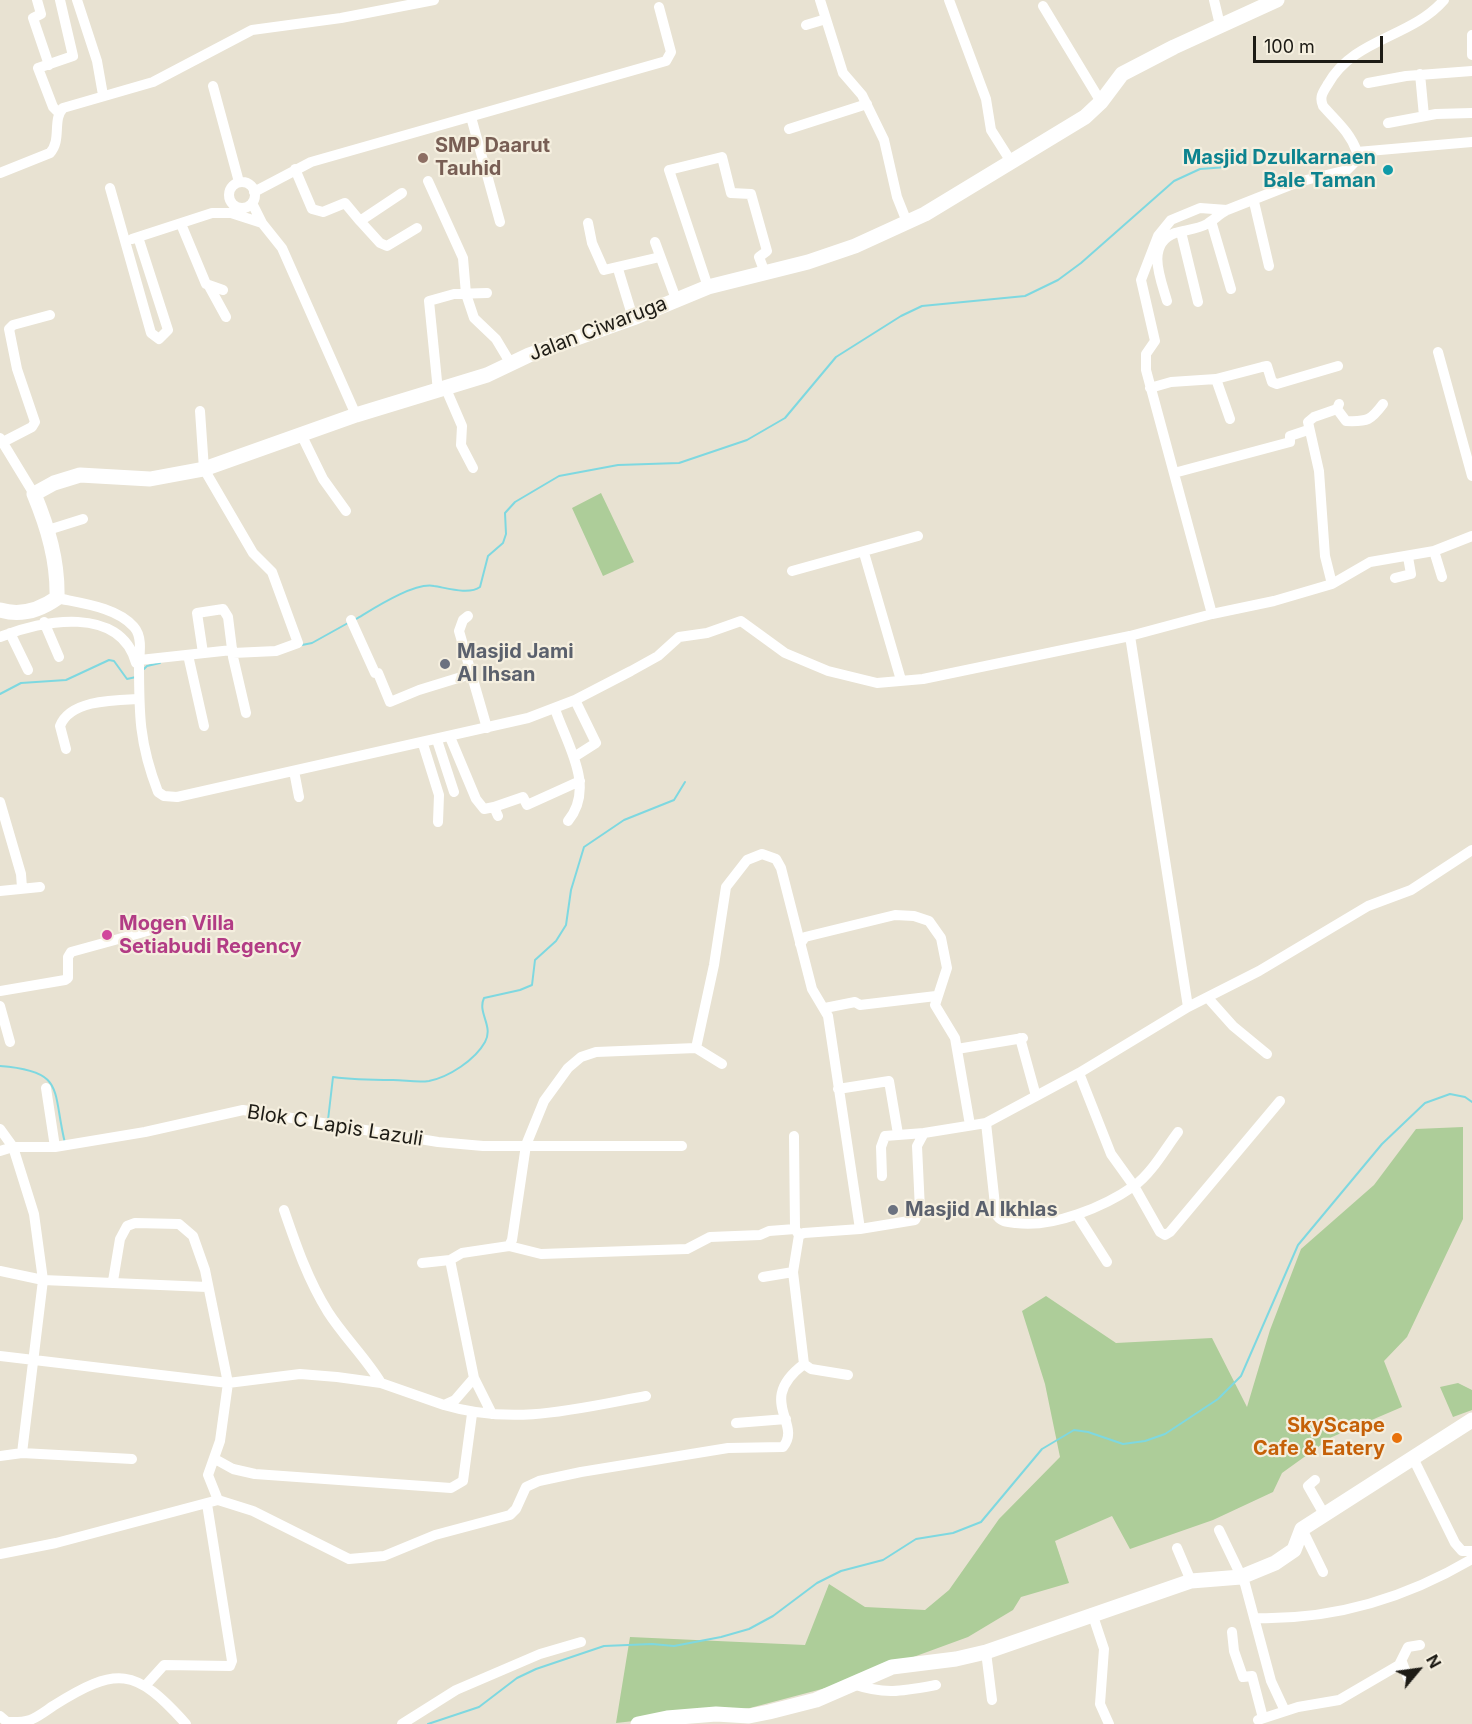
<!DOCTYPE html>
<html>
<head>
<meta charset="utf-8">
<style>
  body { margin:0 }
  #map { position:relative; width:1472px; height:1724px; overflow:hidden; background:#e8e2d2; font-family:Inter,sans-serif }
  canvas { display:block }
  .north { position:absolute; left:1388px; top:1640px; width:60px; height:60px; -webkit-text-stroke:4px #f5efdf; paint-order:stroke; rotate:61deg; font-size:16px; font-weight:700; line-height:24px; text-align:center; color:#1d1b15 }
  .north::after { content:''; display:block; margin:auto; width:21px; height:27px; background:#1d1b15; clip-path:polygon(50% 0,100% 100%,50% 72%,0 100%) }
  .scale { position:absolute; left:1253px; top:36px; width:130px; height:27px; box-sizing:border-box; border:3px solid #1d1b15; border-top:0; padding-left:8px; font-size:18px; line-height:21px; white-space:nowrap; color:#1d1b15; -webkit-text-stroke:4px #f5efdf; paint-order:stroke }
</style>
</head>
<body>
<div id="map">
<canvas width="1472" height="1724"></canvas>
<div class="north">N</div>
<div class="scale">100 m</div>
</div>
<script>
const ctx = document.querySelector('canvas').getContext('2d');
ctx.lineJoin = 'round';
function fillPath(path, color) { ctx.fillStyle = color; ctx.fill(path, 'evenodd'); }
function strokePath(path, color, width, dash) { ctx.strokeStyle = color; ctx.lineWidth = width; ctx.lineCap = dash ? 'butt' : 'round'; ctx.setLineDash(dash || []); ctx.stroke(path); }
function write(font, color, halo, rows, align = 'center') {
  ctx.font = font + ' Inter,sans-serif'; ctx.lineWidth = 4.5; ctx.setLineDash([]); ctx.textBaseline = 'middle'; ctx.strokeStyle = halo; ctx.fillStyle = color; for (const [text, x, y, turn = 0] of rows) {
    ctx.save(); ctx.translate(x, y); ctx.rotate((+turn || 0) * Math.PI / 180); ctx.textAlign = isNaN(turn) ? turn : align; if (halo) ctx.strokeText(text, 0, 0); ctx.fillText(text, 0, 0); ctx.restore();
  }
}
fillPath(new Path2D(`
  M601 493 634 562 603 576 572 508Z
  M1463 1127V1219L1407 1337 1384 1361 1402 1407 1332 1437 1282 1473 1273 1492 1213 1520 1130 1549 1112 1516 1055 1541 1069 1583 1021 1597 1013 1610 968 1637 837 1685 750 1708 616 1723 630 1637 805 1645 829 1584 865 1607 925 1610 949 1590 999 1519 1060 1457 1045 1384 1022 1311 1046 1296 1116 1343 1212 1338 1247 1407 1270 1330 1301 1249 1374 1185 1416 1129Z
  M1458 1383 1472 1390V1410L1453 1417 1440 1387Z`), '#adcd99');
strokePath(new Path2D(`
  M356 619C373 609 414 582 434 586 447 588 469 595 480 587L488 556 503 543 506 534 505 513 515 502 559 476 618 465 679 463 747 440 785 418 836 357 901 316 922 306 1025 296 1058 280 1081 263 1174 181 1200 169 1227 167
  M302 645 312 643 348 623
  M144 669 147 666 160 663
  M0 694 21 683 66 680 109 660 114 661 127 679 136 677
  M0 1066C66 1071 52 1090 65 1143
  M328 1120 333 1077C354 1080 372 1080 393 1080 405 1080 417 1083 429 1081 449 1077 475 1060 485 1042 494 1026 477 1013 484 998L520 990 532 985 535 960 556 941 566 925 571 890 584 847 624 820 674 800 685 782
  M428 1724 479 1707 517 1678 536 1669 604 1646 652 1644 674 1646 721 1637 749 1629 773 1616 817 1583 841 1571 883 1560 916 1539 953 1533 981 1522 1042 1449 1074 1430 1088 1432 1123 1444 1145 1441 1165 1434 1218 1399 1241 1376 1298 1245 1382 1144 1425 1103 1450 1094 1465 1097 1472 1102`), '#7ed8e0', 2);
strokePath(new Path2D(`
  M37 0 41 14 33 18 49 65
  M77 0 97 61 103 95
  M820 0 843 73 862 95 884 140 897 197 907 222
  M949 0 986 99 991 130 1010 160
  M1214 0 1220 25
  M1043 6 1101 102
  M806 25 826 19
  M1472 35V55
  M1420 74 1424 116
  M1368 83 1406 76 1472 71
  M213 86 239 182
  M59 113 53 107 38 68 73 56 60 0
  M471 117 500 222
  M1388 123 1436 114 1472 113
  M789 129 867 104
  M1357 152 1472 142
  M295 169 312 209 323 212 345 203 360 221
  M0 173 50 153C62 140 52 120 63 108L153 82 252 30 341 18 434 0
  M428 181 463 258 466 294 474 318 496 339 511 364
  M229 195a13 13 0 1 1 26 0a13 13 0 1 1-26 0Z
  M110 188 151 333 159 339 168 330 138 237
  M254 192 311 162 666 61 671 52 659 7
  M402 193 360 221 380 243 387 246 417 228
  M1254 202 1269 266
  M252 203 262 223 282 248 356 415
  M1211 221 1231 289
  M588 223 592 243 604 270 660 257
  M181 224 206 284 223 290
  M1181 232 1198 302
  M132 239 212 213H231L262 223
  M655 242 676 299
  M618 269 633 318
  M209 286 226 317
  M708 287 669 170 722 157 731 193 751 194 767 251 759 257 765 273
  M1167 301C1161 280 1145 244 1175 233 1185 230 1198 229 1207 224 1214 220 1219 214 1227 210
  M1438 352 1472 476
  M1216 379 1230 419
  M1150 388 1171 382 1216 379 1262 367 1267 366 1272 382 1277 384 1338 366
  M446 389 462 426 461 445 473 468
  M438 391 429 301 454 294 487 293
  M1337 409 1346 421C1368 422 1371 420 1383 404
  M200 411 204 469 253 553 272 572 298 643 276 651 233 653
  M301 434 323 479 346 511
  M0 438 34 494
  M3 442 32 427 35 422 17 369 9 329 13 325 50 315
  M1174 473 1290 442V436L1308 430
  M48 530 83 519
  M1434 551 1442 577
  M864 553 901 680
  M792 571 918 536
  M1395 578 1411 574 1408 557
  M1332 584 1325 556 1319 471 1308 422 1314 417 1337 409 1339 404
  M57 598C80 603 117 607 134 627 142 636 140 651 139 662 139 714 139 743 158 792L164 796 177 797 528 718 575 700 631 671 658 656 679 637 707 633 741 621 785 653 828 671 877 683 923 679 1130 636 1212 614 1274 601 1332 584 1370 562 1434 551 1472 536
  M1212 614 1146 370V354L1155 341 1141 280 1158 236 1171 220 1200 208 1227 210 1298 182 1347 170 1356 161 1357 152C1350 132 1336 121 1323 106 1319 97 1323 92 1328 84 1354 38 1411 38 1444 0
  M468 616 463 620 459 631 487 728
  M351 620 375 673H378L390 702 419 690 471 674
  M44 622 59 657
  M10 633 28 670
  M1130 636 1188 1007
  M0 637C42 620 120 605 136 663
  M203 653 197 613 223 609 228 617 233 657 246 713
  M188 655 204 726
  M140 660 232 650
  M555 709C567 745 596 787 568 821
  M450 737 476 799 484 809 494 807 498 816
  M437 740 454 792
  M423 744 439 795 438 822
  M66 749 60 726C70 700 114 700 138 699
  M574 757 596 743 575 700
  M294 771 299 797
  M0 802 21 874 22 888
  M494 807 523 797 527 805 580 781
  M0 891 40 887
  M800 944 805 937 895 915 914 916 929 921 941 938 947 968 935 1005 955 1038 970 1125
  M0 991 65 980 68 978V957L71 952 184 921
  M1208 998 1233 1026 1267 1054
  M0 1006 10 1042
  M825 1008 855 1002 860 1005 936 996
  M1020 1038 1036 1096
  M696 1048 722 1064
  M957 1049 1023 1038
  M1079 1073 1111 1154 1134 1186 1160 1232 1165 1235 1170 1232 1280 1101
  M46 1088 55 1147
  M838 1089 889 1081 898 1134
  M986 1123 996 1214C1000 1222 1008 1222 1016 1223 1053 1228 1104 1207 1134 1186 1152 1173 1165 1149 1178 1132
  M0 1129 13 1147H55L145 1132 243 1110 438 1142 483 1146H682
  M794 1136 795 1229
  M0 1151 13 1147 34 1214 43 1280 22 1453
  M882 1176 881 1147 885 1136 924 1133
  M284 1210C296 1245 308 1280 328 1312 344 1337 366 1358 381 1383
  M1077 1215 1107 1262
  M509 1246 541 1254 687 1249 710 1237 760 1235 769 1231 795 1229 799 1235
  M422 1263 450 1260 462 1253 509 1246 512 1240 526 1145 544 1101 568 1068 581 1057 596 1052 696 1048 714 965 726 887 747 860 762 854 776 859 781 868 812 989 828 1016 860 1229
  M0 1271 43 1280 207 1287
  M763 1277 793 1272
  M113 1281 120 1239 127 1226 135 1223 179 1224 193 1236 205 1270 228 1383 220 1441 208 1475 218 1500
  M0 1356 228 1383 300 1374 337 1377 381 1383 444 1405 455 1400 474 1378 450 1260
  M804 1364 811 1369 848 1375
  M474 1378 492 1414
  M444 1405C514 1426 576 1409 646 1396
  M736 1423 786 1419
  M0 1456 22 1453 132 1459
  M1413 1458 1455 1543 1462 1551H1472
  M215 1459 233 1469 255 1474 451 1488 463 1481 472 1414
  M1315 1480 1308 1486 1324 1514
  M1302 1529 1323 1572
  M1219 1530 1245 1584 1271 1681 1285 1711
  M1177 1548 1191 1581
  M0 1554 56 1543 218 1500 253 1511 349 1559 384 1556 435 1535 510 1515 516 1509 526 1487 539 1481 581 1472 728 1448 783 1447C803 1423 755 1401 804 1364L793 1272 799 1235 804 1233 860 1229 915 1220 920 1210 917 1146 924 1133 986 1123 1079 1073 1188 1007 1259 971 1368 906 1411 890 1472 850
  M1092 1613 1104 1649 1100 1704 1109 1724
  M1256 1618C1333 1620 1406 1598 1472 1559
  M1232 1632 1234 1651 1243 1677 1252 1676 1263 1718
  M986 1652 992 1700
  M1402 1662 1408 1678
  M853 1684C885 1695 903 1691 936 1685
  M145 1686 164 1665 230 1666 232 1661 207 1504
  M0 1716 7 1722C31 1723 34 1719 53 1706 117 1666 135 1667 186 1724
  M1258 1720 1298 1707 1339 1700 1399 1665 1408 1647 1420 1645
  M402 1724 456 1690 540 1654 581 1642`), '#fff', 10);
strokePath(new Path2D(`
  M0 610C20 616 40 610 57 598 58 561 48 528 34 494L54 483 80 475 150 479 204 469 356 415 487 375 529 355 633 318 708 287 808 262 855 246 925 214 1085 117 1101 102 1122 74 1174 47 1277 0
  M638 1724 667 1718 716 1714 749 1716 769 1712 816 1700 892 1667 956 1659 986 1652 1191 1581 1241 1577 1275 1563 1294 1550 1302 1529 1472 1420`), '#fff', 15);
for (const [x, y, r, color] of [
  [423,158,6,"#8d6e63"],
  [1388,170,6,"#0f9aa8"],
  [445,664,6,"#6b7280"],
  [107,935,6,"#d1479c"],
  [893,1210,6,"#6b7280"],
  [1397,1438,6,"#e8710a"]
]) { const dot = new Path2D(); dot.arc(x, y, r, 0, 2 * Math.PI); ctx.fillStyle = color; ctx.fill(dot); strokePath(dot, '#f5efdf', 2); }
write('bold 20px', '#785e54', '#f5efdf', [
  ["SMP Daarut",435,146],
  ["Tauhid",435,169]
], 'left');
write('bold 20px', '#0d838f', '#f5efdf', [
  ["Masjid Dzulkarnaen",1376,158],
  ["Bale Taman",1376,181]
], 'right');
write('20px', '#1d1b15', '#f5efdf', [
  ["Jalan Ciwaruga",598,329,-21],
  ["Blok C Lapis Lazuli",335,1126,9]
]);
write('bold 20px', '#5b616d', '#f5efdf', [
  ["Masjid Jami",457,652],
  ["Al Ihsan",457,675],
  ["Masjid Al Ikhlas",905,1210]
], 'left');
write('bold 20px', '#b23c85', '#f5efdf', [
  ["Mogen Villa",119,924],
  ["Setiabudi Regency",119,947]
], 'left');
write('bold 20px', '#c56008', '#f5efdf', [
  ["SkyScape",1385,1426],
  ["Cafe & Eatery",1385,1449]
], 'right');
</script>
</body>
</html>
